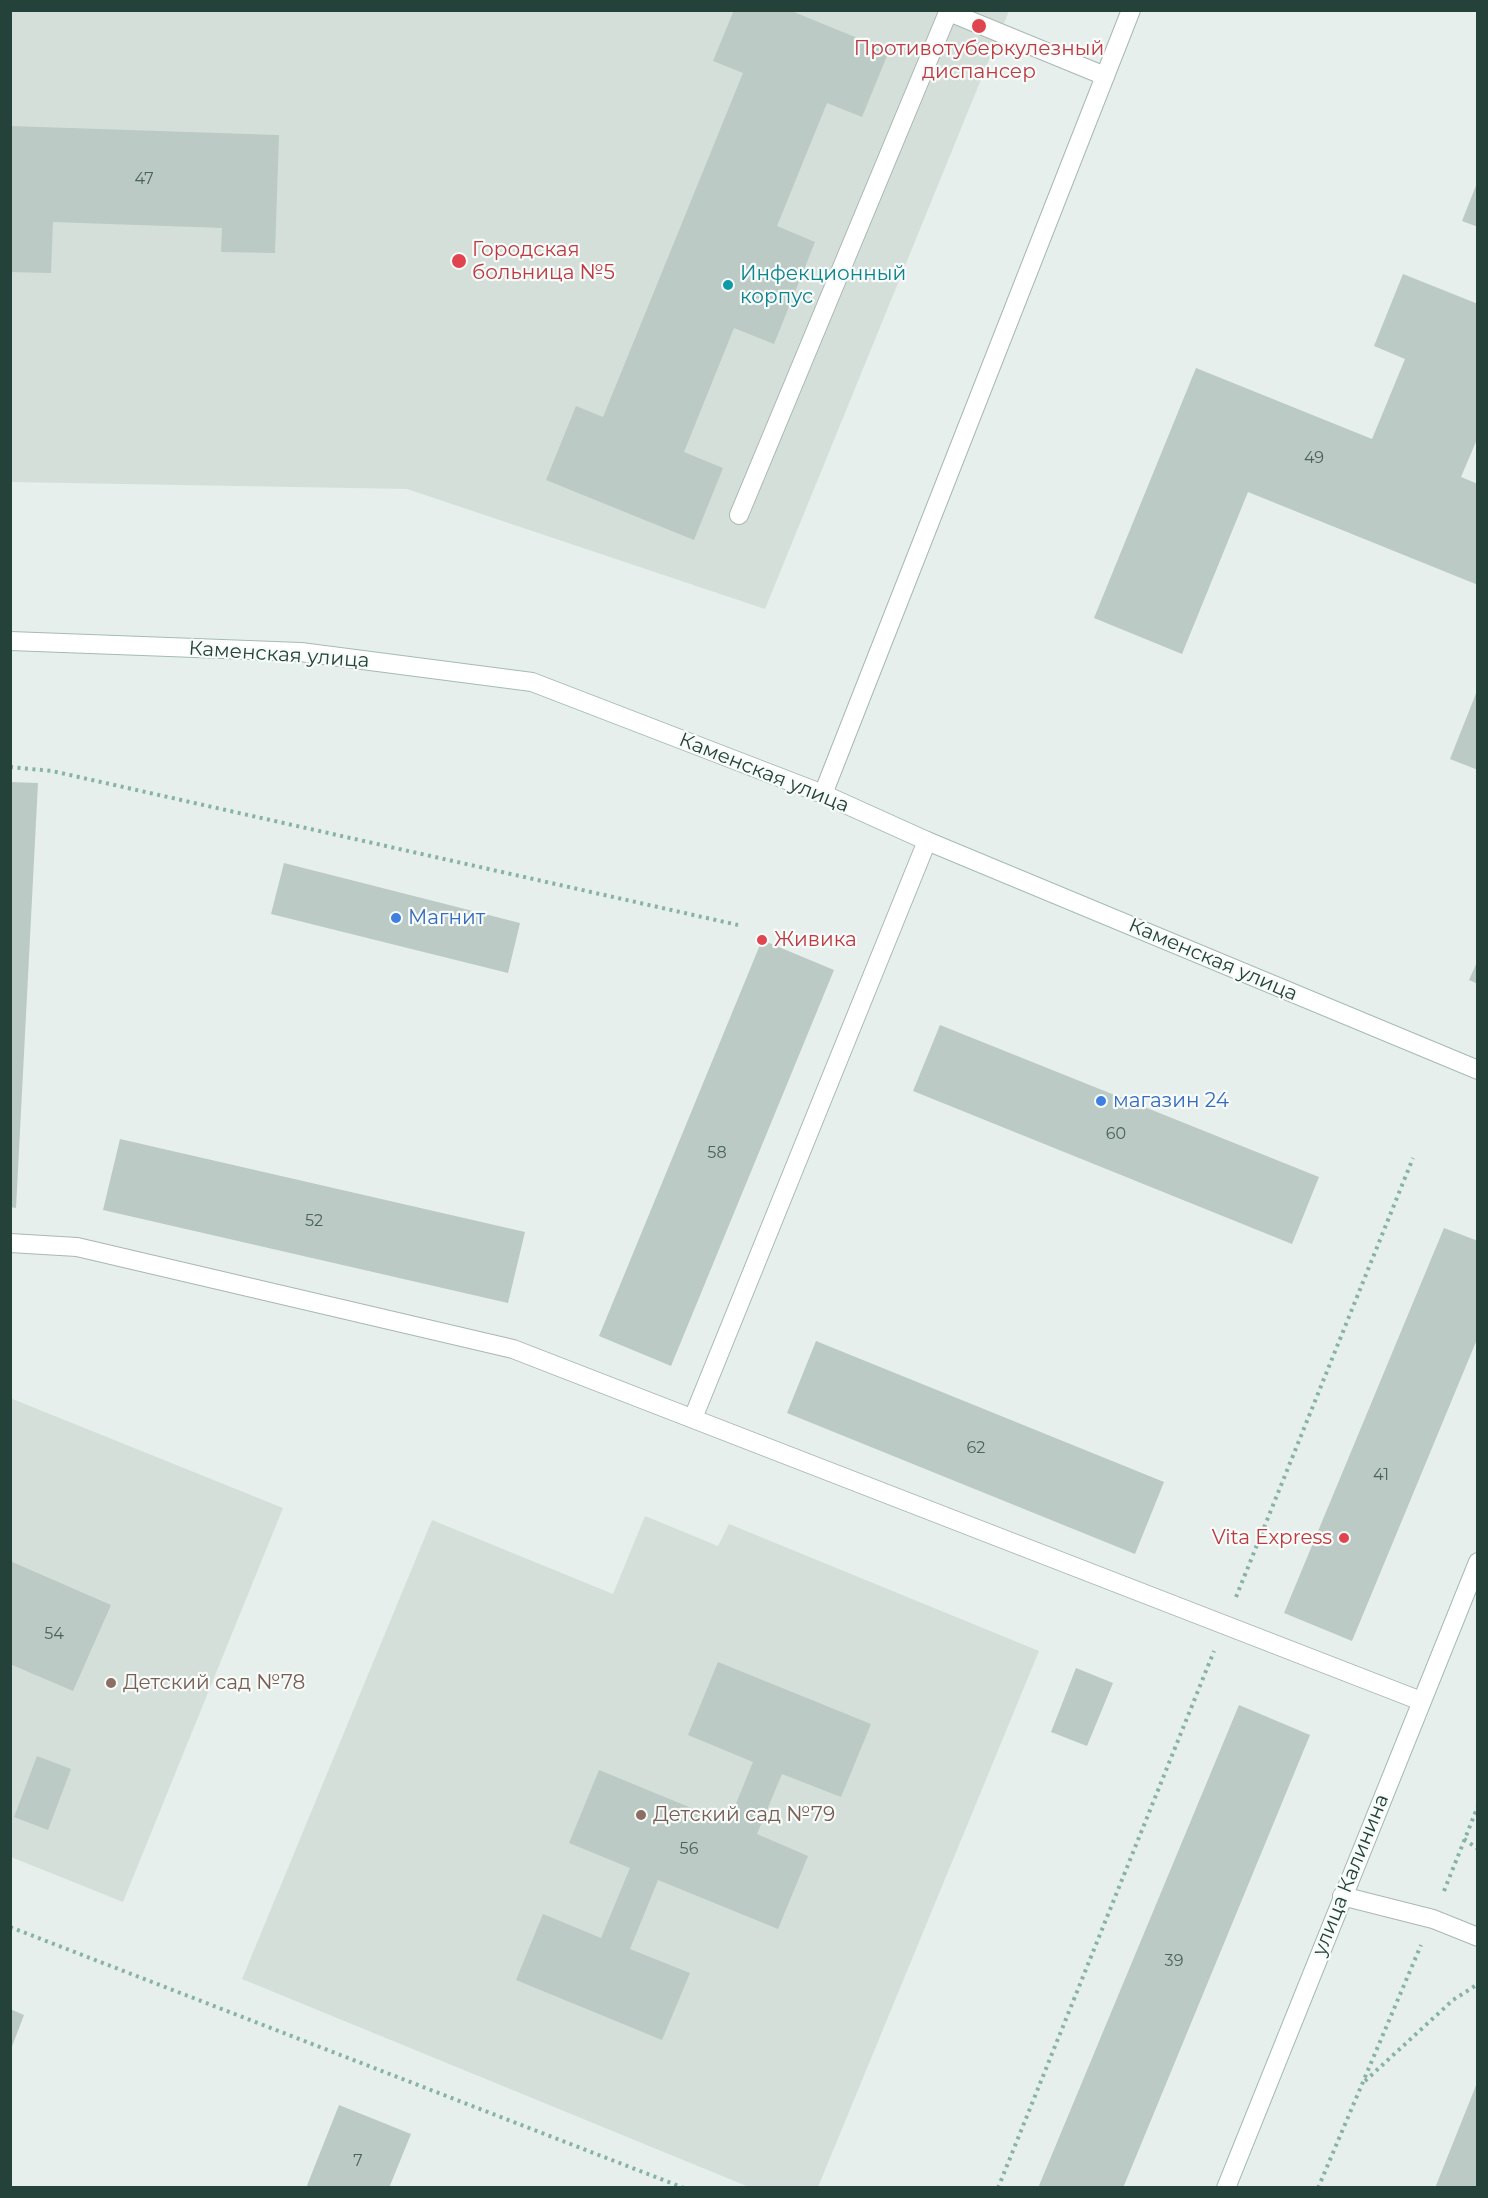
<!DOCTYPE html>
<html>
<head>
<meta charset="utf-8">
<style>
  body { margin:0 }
  #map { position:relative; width:1488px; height:2198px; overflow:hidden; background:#e6efeb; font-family:Montserrat,sans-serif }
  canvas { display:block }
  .frame { position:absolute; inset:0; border:12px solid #24423a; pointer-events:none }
</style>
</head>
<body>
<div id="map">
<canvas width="1488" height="2198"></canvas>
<div class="frame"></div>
</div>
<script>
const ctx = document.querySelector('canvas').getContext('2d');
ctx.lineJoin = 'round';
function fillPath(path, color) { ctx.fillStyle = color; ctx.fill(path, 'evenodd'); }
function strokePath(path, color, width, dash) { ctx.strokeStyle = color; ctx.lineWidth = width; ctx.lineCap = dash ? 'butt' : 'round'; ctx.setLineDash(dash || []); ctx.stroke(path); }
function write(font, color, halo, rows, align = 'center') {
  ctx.font = font + ' Montserrat,sans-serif'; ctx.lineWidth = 4.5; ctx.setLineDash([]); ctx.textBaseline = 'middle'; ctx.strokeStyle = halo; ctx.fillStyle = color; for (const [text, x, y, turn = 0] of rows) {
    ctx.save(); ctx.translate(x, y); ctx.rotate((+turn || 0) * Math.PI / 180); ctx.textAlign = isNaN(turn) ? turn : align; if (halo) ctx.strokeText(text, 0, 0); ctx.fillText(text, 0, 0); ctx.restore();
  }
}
fillPath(new Path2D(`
  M11 11H1009L765 609 407 489 11 482Z
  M10 1398 283 1508 123 1902 11 1857Z
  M645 1516 718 1546 729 1524 1039 1651 818 2187H749L242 1979 432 1520 613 1594Z`), '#d4dfda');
fillPath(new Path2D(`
  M734 10H789L889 51 862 117 827 103 777 226 815 242 774 344 734 328 684 452 723 468 694 540 546 480 576 406 603 417 743 73 713 61Z
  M10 126 279 135 275 253 221 252 222 228 53 222 51 273 10 272Z
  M1477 183H1478V227L1462 221Z
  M1403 274 1478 304V437L1461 477 1478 484V585L1248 492 1182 654 1094 618 1196 368 1372 439 1405 359 1374 346Z
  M1477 691H1478V770L1450 759Z
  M10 782 38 783 16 1208 10 1207Z
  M284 863 520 923 508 973 271 914Z
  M762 940 834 970 671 1366 599 1336Z
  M1478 960V984L1469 980Z
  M940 1025 1319 1177 1292 1244 913 1091Z
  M120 1139 525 1232 508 1303 103 1210Z
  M1444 1228 1478 1241V1337L1352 1641 1284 1613Z
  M816 1341 1164 1482 1135 1554 787 1413Z
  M10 1561 111 1605 73 1691 10 1664Z
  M718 1662 871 1724 841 1797 782 1774 757 1834 808 1856 778 1929 658 1880 630 1949 690 1973 662 2040 516 1980 543 1914 601 1938 630 1868 569 1843 599 1770 728 1823 753 1762 688 1735Z
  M1076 1668 1113 1683 1087 1746 1051 1732Z
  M1239 1705 1310 1735 1123 2188H1038Z
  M37 1756 71 1769 48 1830 14 1817Z
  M10 2009 24 2015 11 2049H10Z
  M1477 2083 1478 2188H1435Z
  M339 2105 411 2134 389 2188H306Z`), '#bbcac4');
const lane = new Path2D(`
  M949 12 1105 76
  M739 515 949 10
  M10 1243 77 1247 513 1349 1421 1701
  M693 1418 927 841
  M1342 1896 1433 1919 1478 1937`);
const street = new Path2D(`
  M823 794 1131 10`);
const secondary = new Path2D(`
  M10 641 301 652 532 682 823 794 927 841 1478 1070
  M1226 2188 1478 1562`);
strokePath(lane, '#a8b8b2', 20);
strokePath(street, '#a8b8b2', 20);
strokePath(secondary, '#a4bbb3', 20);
strokePath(new Path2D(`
  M10 767 52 771 738 925
  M1236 1597 1413 1158
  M1464 1839 1478 1849
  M1444 1891 1478 1806
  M10 1927 684 2188
  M1365 2081 1453 2000 1478 1984
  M998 2188 1214 1651
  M1318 2188 1421 1945`), '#86b3a5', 4, [3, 4.5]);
strokePath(lane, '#fff', 18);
strokePath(street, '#fff', 18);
strokePath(secondary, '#fff', 18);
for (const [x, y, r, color] of [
  [979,26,8,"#e0444e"],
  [459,261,8,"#e0444e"],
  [728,285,6,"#0f9aa8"],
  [396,918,6,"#3f7fe0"],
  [762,940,6,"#e0444e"],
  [1101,1101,6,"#3f7fe0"],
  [1344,1538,6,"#e0444e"],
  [111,1683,6,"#8d6e63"],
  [641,1815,6,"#8d6e63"]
]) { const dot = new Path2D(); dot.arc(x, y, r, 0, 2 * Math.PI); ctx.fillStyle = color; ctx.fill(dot); strokePath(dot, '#f7fbf9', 2); }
write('16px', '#4a645c', null, [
  ["47",144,179],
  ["49",1314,458],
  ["60",1116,1134],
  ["58",717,1153],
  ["52",314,1221],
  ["62",976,1448],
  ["41",1381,1475],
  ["54",54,1634],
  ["56",689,1849],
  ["39",1174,1961],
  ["7",358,2161]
]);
write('20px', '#be3a42', '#f7fbf9', [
  ["Противотуберкулезный",979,49,"center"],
  ["диспансер",979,72,"center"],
  ["Городская",472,250],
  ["больница №5",472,273],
  ["Живика",774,940],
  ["Vita Express",1332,1538,"right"]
], 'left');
write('20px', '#0d838f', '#f7fbf9', [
  ["Инфекционный",740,274],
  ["корпус",740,297]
], 'left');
write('20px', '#24423a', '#f7fbf9', [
  ["Каменская улица",279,655,4],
  ["Каменская улица",764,773,22],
  ["Каменская улица",1213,960,23],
  ["улица Калинина",1351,1875,-68]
]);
write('20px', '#366cbe', '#f7fbf9', [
  ["Магнит",408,918],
  ["магазин 24",1113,1101]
], 'left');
write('20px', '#785e54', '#f7fbf9', [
  ["Детский сад №78",123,1683],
  ["Детский сад №79",653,1815]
], 'left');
</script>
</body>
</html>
